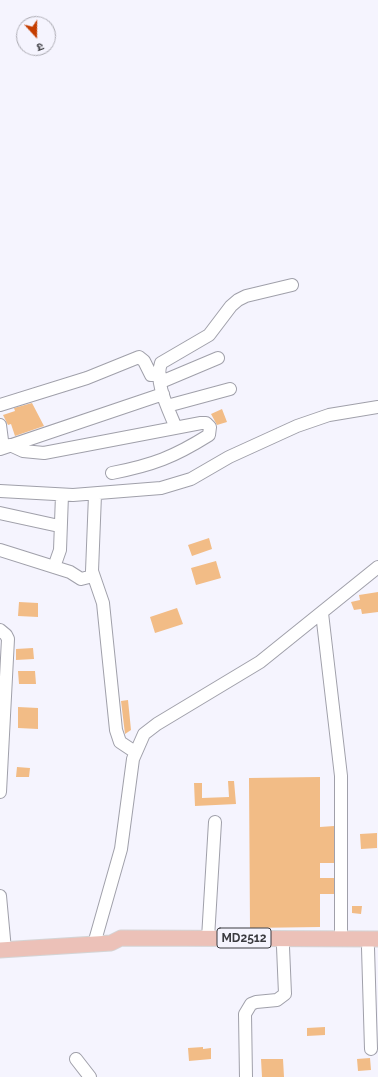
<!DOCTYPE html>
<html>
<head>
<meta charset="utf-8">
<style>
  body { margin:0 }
  #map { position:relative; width:378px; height:1077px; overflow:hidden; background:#f5f4fe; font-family:Raleway,"Noto Sans Devanagari",sans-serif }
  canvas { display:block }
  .north { position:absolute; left:16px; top:16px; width:40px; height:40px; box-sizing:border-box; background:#f5f4fe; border:1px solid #abaab2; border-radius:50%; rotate:159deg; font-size:11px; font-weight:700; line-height:16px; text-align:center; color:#3b3b40 }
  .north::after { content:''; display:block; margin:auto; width:14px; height:18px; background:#c53e01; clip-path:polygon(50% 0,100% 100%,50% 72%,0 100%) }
</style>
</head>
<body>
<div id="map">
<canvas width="378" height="1077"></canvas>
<div class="north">उ</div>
</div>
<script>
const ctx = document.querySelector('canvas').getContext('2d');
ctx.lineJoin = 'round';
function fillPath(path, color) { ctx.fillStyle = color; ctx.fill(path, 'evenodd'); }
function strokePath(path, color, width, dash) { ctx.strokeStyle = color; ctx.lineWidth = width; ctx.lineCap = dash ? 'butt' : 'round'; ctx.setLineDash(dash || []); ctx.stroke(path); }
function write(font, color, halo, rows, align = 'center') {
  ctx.font = font + ' Raleway,sans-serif'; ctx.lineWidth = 3; ctx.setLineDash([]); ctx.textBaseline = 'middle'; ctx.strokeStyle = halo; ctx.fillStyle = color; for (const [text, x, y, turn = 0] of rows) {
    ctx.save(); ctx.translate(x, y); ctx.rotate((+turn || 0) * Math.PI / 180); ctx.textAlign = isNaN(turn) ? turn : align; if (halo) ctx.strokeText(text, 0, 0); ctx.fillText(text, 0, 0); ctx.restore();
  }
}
fillPath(new Path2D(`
  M32 403 44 426 15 436 11 424 8 425 3 415 15 411 14 408Z
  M222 409 227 422 217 425 211 414Z
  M209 538 212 549 192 556 188 545Z
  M216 561 221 578 196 585 191 568Z
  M378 592V612L362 614 361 609 354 610 351 602 360 600 359 595Z
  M19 602 38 603V617L18 616Z
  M177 608 183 624 155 633 150 617Z
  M33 648 34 659 16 660V649Z
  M18 671H35L36 684H19Z
  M128 700 131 730 125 734 121 701Z
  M18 707 38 708V729L18 728Z
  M17 767 30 768 29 777H16Z
  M320 777V827L334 826V863H320V878H334V894H320V927L250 928 249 778Z
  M228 781H234L236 804 195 806 194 783H202V798L229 797Z
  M377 833V848L361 849 360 834Z
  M352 906H362L361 914 352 913Z
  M325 1027V1035L307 1036V1028Z
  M203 1047V1049L211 1048V1059L189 1061 188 1048Z
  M370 1058 371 1070 358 1071 357 1059Z
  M261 1059H283L284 1077H262Z`), '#f2bc86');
const minor = new Path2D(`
  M161 382 218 358
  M0 405 87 378 139 357 144 361 151 375H160
  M167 406 230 389
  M0 425 3 448
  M176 428C169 410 154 383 161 363L209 335 231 306 238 300 246 296 292 285
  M10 445 23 451 44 453 201 423H206L210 427 209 435C174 457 153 465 112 473
  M0 449 163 394
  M0 491 73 495 161 488 191 479 229 457 297 426 329 415 378 407
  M95 495 92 571 103 603 116 730 120 742 135 752
  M0 513 59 526
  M0 550 70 572 81 579 93 576
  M54 567 60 550 62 495
  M322 613 341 776V939
  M0 630 6 635 8 639 0 792
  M0 896 5 950
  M208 938 215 822
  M94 944 121 849 133 759 144 734 157 724 260 662 378 567
  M368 948 371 1049
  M76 1059 90 1077
  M246 1077 245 1014 251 1004 256 1002 277 1000 285 994 283 947`);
const major = new Path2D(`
  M0 950 111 943 121 938 378 939`);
strokePath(minor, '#a0a0aa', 14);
strokePath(major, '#d4d4d5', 17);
strokePath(minor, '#fff', 12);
strokePath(major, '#ecc1b8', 15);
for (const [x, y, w] of [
  [244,938,54]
]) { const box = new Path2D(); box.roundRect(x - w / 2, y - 10, w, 20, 3); ctx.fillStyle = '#f5f4fe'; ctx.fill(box); strokePath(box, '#3b3b40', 1); }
write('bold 12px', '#3b3b40', null, [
  ["MD2512",244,938]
]);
</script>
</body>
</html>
